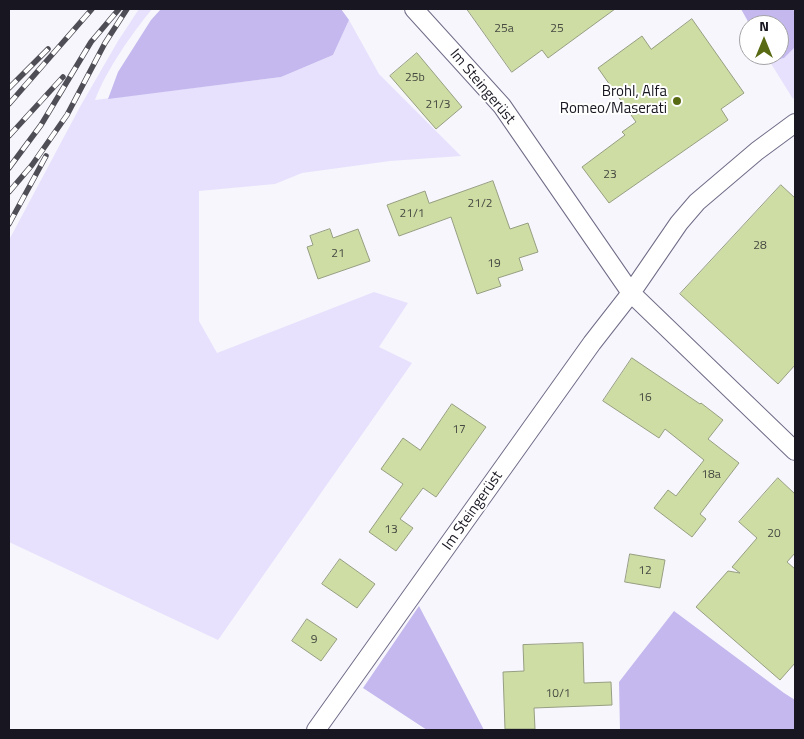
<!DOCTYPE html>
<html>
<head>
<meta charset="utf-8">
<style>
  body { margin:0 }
  #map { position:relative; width:804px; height:739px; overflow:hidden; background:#f7f6fc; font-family:"Titillium Web",sans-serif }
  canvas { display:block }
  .frame { position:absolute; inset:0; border:10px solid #181620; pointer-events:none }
  .north { position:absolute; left:739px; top:15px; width:50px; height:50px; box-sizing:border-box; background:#fff; border:1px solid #a3a2a6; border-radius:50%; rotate:0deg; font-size:14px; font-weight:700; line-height:20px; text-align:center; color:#181620 }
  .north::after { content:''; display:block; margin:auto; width:18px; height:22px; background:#596a14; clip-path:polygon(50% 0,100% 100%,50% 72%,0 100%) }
</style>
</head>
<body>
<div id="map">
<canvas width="804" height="739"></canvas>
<div class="frame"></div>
<div class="north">N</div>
</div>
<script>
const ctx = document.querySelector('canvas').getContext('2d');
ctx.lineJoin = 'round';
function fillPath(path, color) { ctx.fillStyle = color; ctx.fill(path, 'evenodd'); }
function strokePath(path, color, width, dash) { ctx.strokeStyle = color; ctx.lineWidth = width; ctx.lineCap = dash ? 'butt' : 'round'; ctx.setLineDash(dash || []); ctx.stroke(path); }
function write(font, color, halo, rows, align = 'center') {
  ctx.font = font + ' "Titillium Web",sans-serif'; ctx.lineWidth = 4; ctx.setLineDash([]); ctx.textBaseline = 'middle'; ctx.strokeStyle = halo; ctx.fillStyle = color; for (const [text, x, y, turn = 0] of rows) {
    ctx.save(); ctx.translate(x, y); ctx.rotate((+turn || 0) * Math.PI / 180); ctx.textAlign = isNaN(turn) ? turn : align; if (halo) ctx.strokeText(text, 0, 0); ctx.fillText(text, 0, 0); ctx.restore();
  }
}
fillPath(new Path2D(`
  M139 9H152C131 35 107 69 95 100L281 77 333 55 349 20 379 74 461 156 390 161 302 173 275 184 199 191V321L217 353 374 292 408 303 379 347 412 363 218 640 9 542V240L81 105 118 41Z
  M795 47V95L793 99 770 62 784 58Z`), '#e7e1fd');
fillPath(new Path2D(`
  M161 9H341L349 20 333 55 281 77 108 99 118 72 151 20Z
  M741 9H793L795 13V47L784 58 770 62 766 55H779V25H750Z
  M419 606 484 730H427L363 688Z
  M674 611 784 693 795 700V730H620L619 682Z`), '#c4b8ee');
const building = new Path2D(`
  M467 9H615L548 58 542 50 512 72Z
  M692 19 744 93 721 109 728 120 609 203 582 167 625 135 622 132 636 122 598 68 642 36 651 49Z
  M417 53 462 107 436 129 390 76Z
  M493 181 510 229 528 223 538 252 519 258 523 270 498 278 501 286 477 294 451 217 399 236 387 205 425 191 429 203Z
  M781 185 795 198V365L778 384 680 294Z
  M330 229 333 238 358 229 370 261 318 279 307 247 313 245 310 236Z
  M632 358 700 404 701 403 723 420 708 439 739 463 700 514 706 519 692 537 654 508 668 490 676 496 704 460 665 429 659 438 603 401Z
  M452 404 486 427 436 497 423 488 400 519 413 528 396 551 369 532 403 484 381 469 403 438 420 450Z
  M778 478 795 494V553L787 562 795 569V663L780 680 696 607 728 571 740 573 732 567 757 538 739 522Z
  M630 554 665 560 660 588 625 582Z
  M340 559 375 584 357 608 322 584Z
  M307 619 337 639 321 661 292 641Z
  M583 643 584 683 611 682 612 705 534 708 535 729H505L503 672 524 671 523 645Z`);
fillPath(building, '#cedda4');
strokePath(building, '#969e81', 1);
const minor = new Path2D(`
  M414 9 502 106 631 293 795 451
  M316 730 592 343 631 293 679 223 697 202 757 151 795 123`);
strokePath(minor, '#716b87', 20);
strokePath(minor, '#fff', 18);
const rail = new Path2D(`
  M9 88 48 49
  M9 104 92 9
  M9 136 63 77
  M9 168 41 125 91 42 119 9
  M9 192 32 165 67 115 105 43 127 9
  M9 224 46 156`);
strokePath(rail, '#4f4d56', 5.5);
strokePath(rail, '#fff', 4, [11]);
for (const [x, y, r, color] of [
  [677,101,5,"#596a14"]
]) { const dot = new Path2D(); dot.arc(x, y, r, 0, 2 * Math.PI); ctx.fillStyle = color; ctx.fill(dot); strokePath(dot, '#fff', 2); }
write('12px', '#464841', null, [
  ["25a",504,29],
  ["25",557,29],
  ["25b",415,78],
  ["21/3",438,105],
  ["23",610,175],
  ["21/2",480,204],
  ["21/1",412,214],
  ["28",760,246],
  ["21",338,254],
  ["19",494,264],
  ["16",645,398],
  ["17",459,430],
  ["18a",711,475],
  ["13",391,530],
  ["20",774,534],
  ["12",645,571],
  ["9",314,640],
  ["10/1",558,694]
]);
write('15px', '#181620', '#fff', [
  ["Im Steingerüst",482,87,50],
  ["Im Steingerüst",473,511,-55]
]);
write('15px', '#181620', '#fff', [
  ["Brohl, Alfa",667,92],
  ["Romeo/Maserati",667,109]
], 'right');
</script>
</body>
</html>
